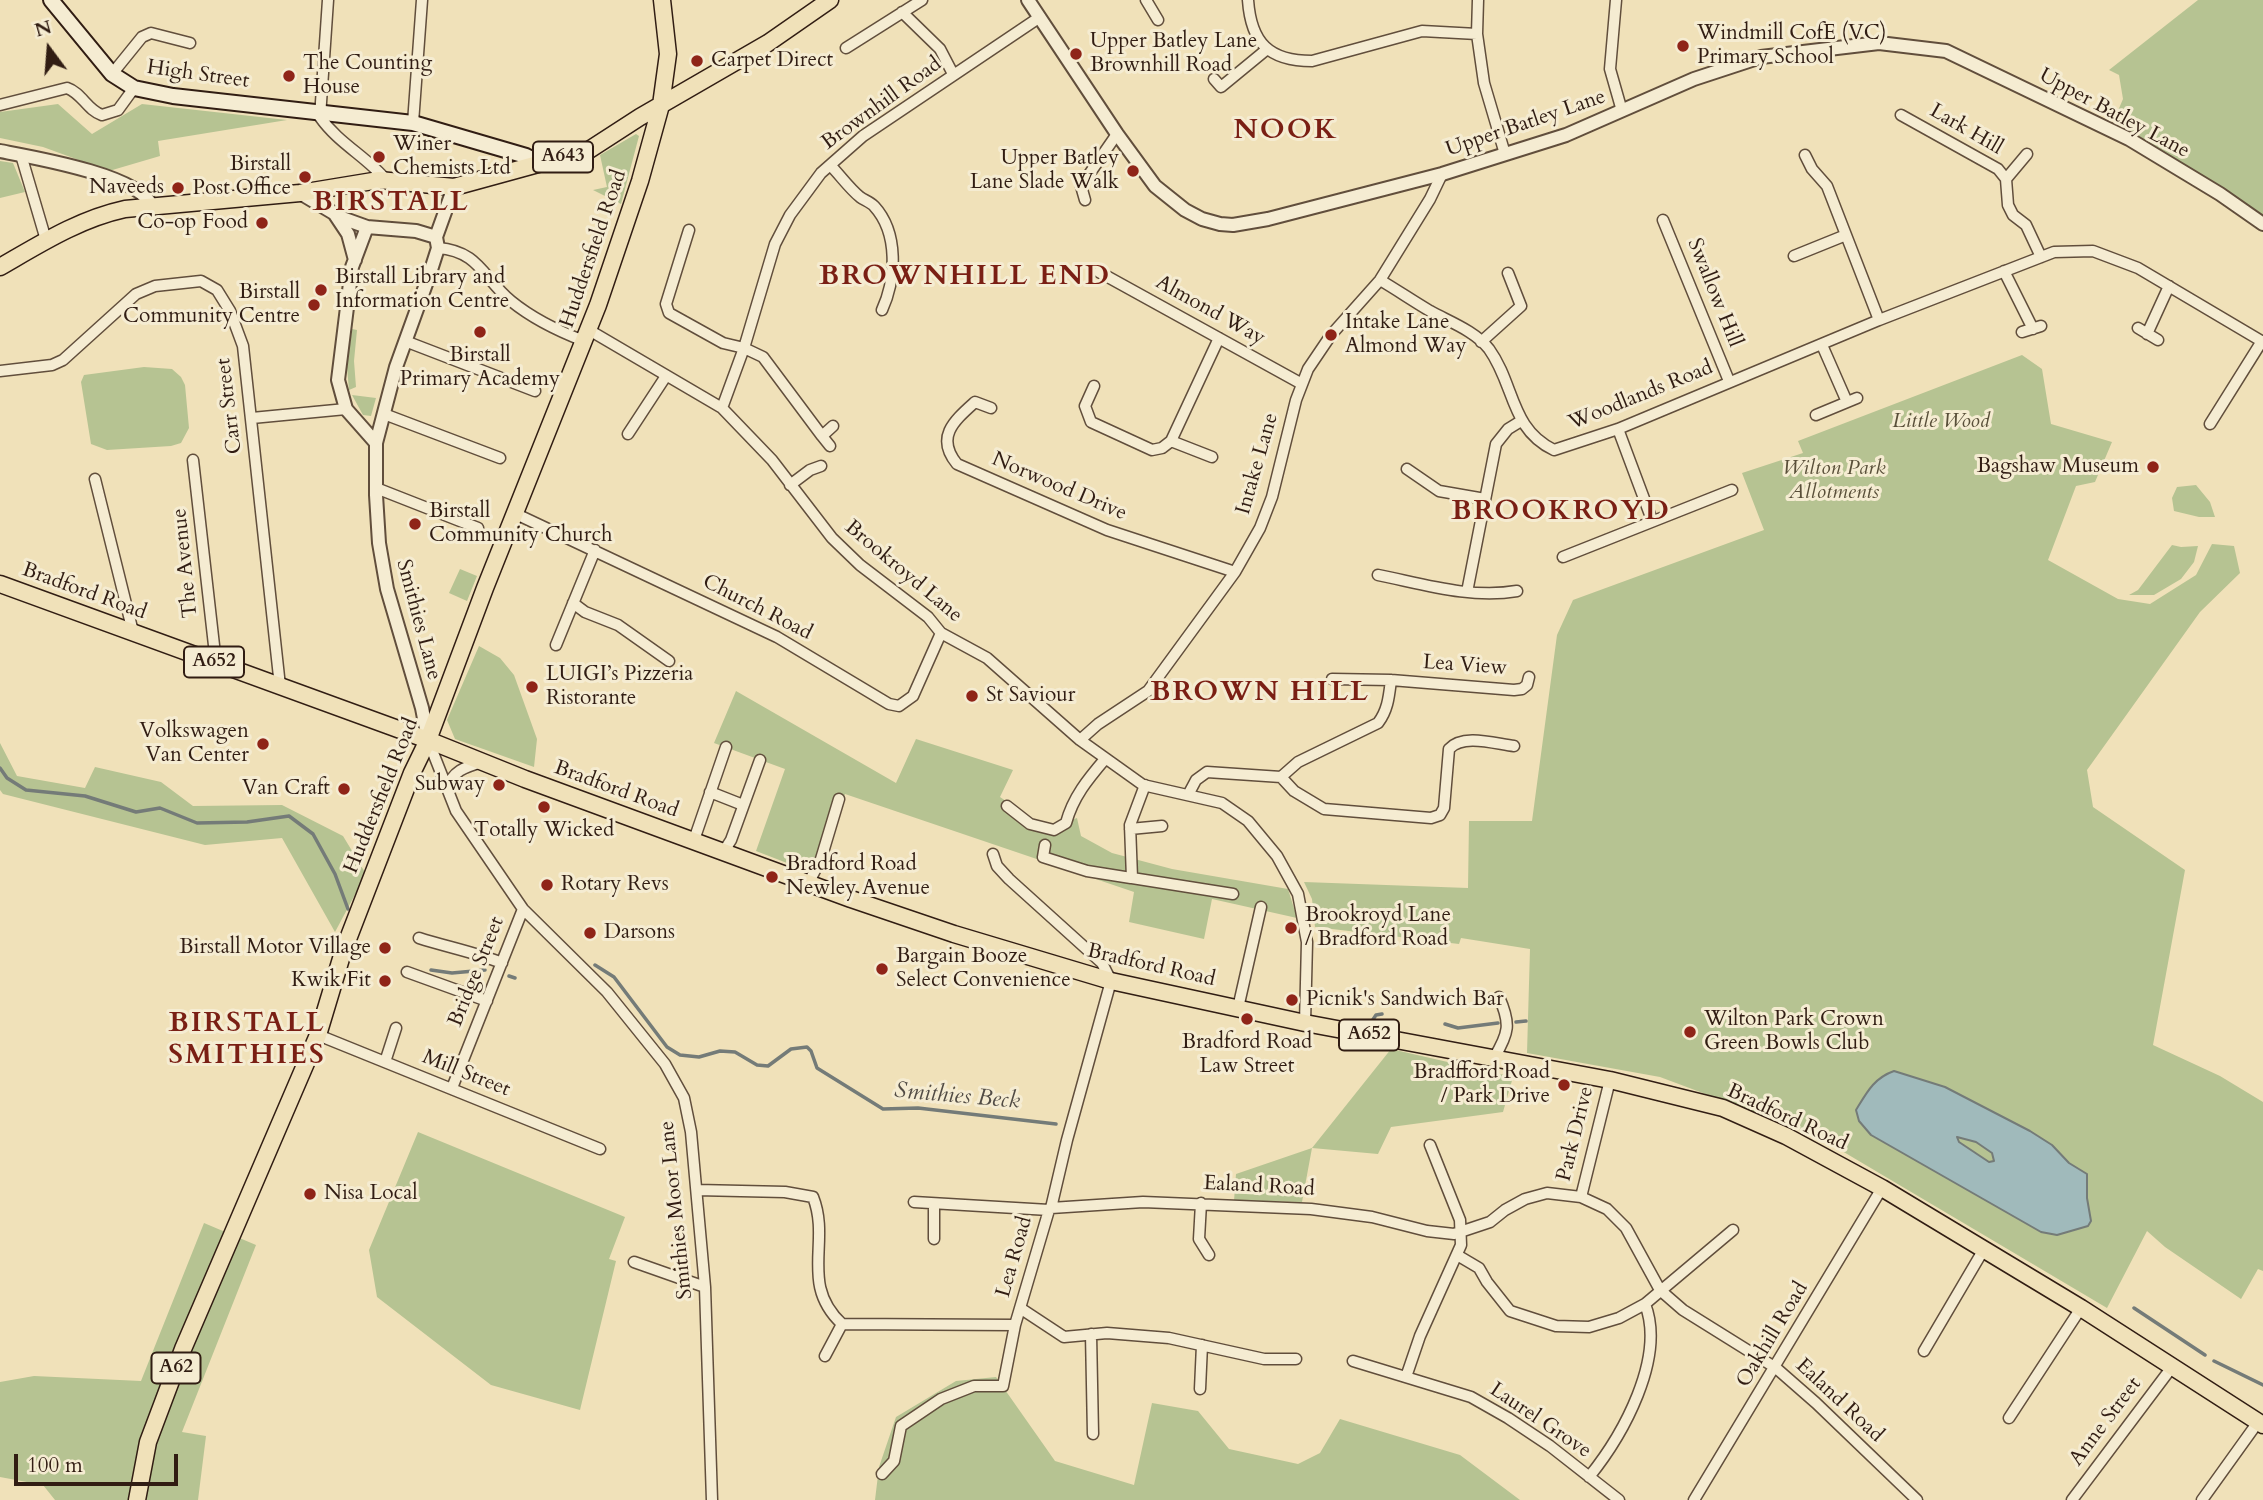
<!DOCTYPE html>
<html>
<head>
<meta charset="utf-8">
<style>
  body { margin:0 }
  #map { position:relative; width:2263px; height:1500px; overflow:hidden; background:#f0e1b9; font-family:Cardo,serif }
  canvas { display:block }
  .north { position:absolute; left:14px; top:14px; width:70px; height:70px; -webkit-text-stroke:5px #f5ecd2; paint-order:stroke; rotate:344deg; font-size:19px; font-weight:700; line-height:28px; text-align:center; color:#311d13 }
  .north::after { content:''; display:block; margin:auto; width:24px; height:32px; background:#311d13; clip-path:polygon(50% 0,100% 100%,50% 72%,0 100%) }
  .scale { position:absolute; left:14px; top:1454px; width:164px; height:32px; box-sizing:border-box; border:4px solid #311d13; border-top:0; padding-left:9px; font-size:21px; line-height:24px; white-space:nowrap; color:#311d13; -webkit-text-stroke:5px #f5ecd2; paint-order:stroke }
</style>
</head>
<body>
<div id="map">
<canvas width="2263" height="1500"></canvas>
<div class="north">N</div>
<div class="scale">100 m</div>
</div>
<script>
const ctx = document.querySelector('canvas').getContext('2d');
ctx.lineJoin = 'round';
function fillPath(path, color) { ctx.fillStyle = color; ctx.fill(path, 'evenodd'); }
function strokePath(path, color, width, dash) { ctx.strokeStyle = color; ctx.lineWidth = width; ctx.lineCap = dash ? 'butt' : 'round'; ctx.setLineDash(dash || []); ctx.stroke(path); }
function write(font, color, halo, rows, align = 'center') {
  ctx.font = font + ' Cardo,serif'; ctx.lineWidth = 6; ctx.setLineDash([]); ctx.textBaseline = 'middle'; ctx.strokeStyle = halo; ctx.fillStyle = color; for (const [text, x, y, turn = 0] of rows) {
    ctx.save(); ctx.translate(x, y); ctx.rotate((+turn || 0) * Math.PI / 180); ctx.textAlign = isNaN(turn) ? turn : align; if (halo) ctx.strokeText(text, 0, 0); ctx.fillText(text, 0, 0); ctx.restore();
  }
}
fillPath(new Path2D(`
  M2198 0H2263V216L2114 120 2123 99 2119 75 2109 70Z
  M58 104 92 134 142 104 287 120 158 141 160 156 109 171 43 147 0 138V112Z
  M636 134 639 136 621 204 593 190 607 187 600 155Z
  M0 161 13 163 25 192 0 198Z
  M352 329 357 330 354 361 356 387 349 390 347 367Z
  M2022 355 2042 369 2051 424 2112 442 2095 482 2076 486 2048 560 2118 599 2150 604 2196 575 2212 544 2234 546 2240 573 2200 612 2087 770 2093 807 2185 870 2153 1045 2220 1076 2263 1102V1271L2258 1269 2241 1299 2165 1247 2147 1231 2107 1308 1815 1135 1660 1077 1527 1053 1530 949 1461 938 1459 944 1315 927 1312 899 1304 882 1468 888 1469 821H1532L1557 635 1573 600 1764 530 1742 473 1803 453 1798 441Z
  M144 367 172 369 181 377 185 385 189 428 181 443 171 446 107 450 91 444 81 382 84 375Z
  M352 395 376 398 371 416 363 415Z
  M2196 485 2210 502 2215 517H2199L2174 511 2172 498 2177 487Z
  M2172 545 2181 547 2198 546 2194 562 2181 579 2154 595H2129L2138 590Z
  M460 569 477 576 467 601 449 593Z
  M479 646 500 658 514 675 537 739 534 767 455 739 447 720Z
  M736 691 896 783 916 739 1013 770 1000 797 1031 818 1055 826 1077 818 1081 836 1112 853 1172 869 1288 889 1297 918 1212 899 1204 939 1129 922 1134 892 845 794 829 850 818 875 756 851 785 769 714 743Z
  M0 743 17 776 85 788 95 767 161 782 193 806 282 805 343 836 366 874 335 932 282 838 205 845 3 794 0 790Z
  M1391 1049 1513 1077 1503 1112 1391 1127 1378 1154 1312 1148 1302 1202 1234 1201 1236 1174 1312 1148Z
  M418 1132 625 1217 609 1259 616 1261 580 1410 491 1385 377 1297 369 1250Z
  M204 1223 256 1245 182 1432 206 1436 198 1500H55L43 1485 0 1477V1382L34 1376 141 1381Z
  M996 1377 1055 1461 1134 1485 1152 1403 1198 1411 1229 1449 1298 1464 1320 1453 1340 1419 1460 1455 1520 1500H875L879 1467 896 1417 956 1381Z`), '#b6c392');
const water = new Path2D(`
  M1894 1071 1945 1087 2030 1131 2052 1145 2069 1163 2087 1174V1198L2091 1221 2088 1226 2057 1235 2041 1232 1871 1135 1859 1121 1856 1110C1867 1092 1874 1078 1894 1071ZM1957 1137 1976 1142 1992 1153 1994 1161 1989 1162 1959 1142Z`);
fillPath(water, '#a0babb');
strokePath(water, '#747b78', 2);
strokePath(new Path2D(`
  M0 768 7 778 26 790 85 796 136 812 160 808 197 823 247 822 289 816 313 834 335 874 348 909
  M595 965 614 977 667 1047 680 1055 699 1057 720 1051 735 1052 757 1065 768 1066 791 1049 807 1047 811 1051 817 1068 883 1109 918 1108 1056 1124
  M431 970 452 973 485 970
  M509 976 515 978
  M1372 1021 1376 1015 1382 1014
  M1516 1022 1526 1021
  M1445 1024 1458 1028 1498 1023
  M2134 1308 2205 1355
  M2214 1361 2263 1385`), '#747b78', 3.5);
const minor = new Path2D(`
  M328 0 320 117C338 143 367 157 386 180
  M1146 0 1158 20
  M1248 0C1251 43 1269 61 1312 61L1422 31 1477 34
  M1478 0 1477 34 1484 83 1505 154
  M1616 0 1610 69 1622 111
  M902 12 940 49 953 74
  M846 48 922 0
  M112 74 142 37 151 33 190 43
  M1214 79 1221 87 1266 50
  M0 105 67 88C82 93 87 110 102 115L118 110 134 88
  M1901 115 1998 169 2006 179 2008 205 2013 215 2026 225 2041 257
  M413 123 422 0
  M21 155 46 240
  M1805 155 1812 169 1827 186 1879 320
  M830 165C840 175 849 188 860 197 864 200 870 202 874 206 899 233 896 279 882 310
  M2006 179 2027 154
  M1085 200 1081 186 1117 134
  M1663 220 1729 381
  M689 230 666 304 669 313 723 343 744 348 763 357 822 436 833 426
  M438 248C479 251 483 278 511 301 533 319 558 331 584 341
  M1794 256 1846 235
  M2004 271 2033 329
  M1099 272 1302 384
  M1380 280C1397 290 1413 301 1430 311 1450 322 1475 331 1489 349 1515 385 1510 429 1554 450L1618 429 1879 320 2054 252 2093 251 2138 268 2263 342
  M2138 328 2158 340
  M589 330 722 408 772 460 832 538 860 565 928 617 941 633 987 658 1080 740 1143 785 1222 803 1248 821 1277 856 1298 894 1307 942 1305 1023
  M2022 332 2041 326
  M2147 334 2169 286
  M405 341 535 391
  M1481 342 1521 306 1508 273
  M1822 345 1847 402
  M0 371 52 365 63 360 136 294 155 286 201 281 217 290 230 311 243 346 280 686
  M1094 386 1085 406 1091 422 1152 450 1162 448 1171 441 1219 338
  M722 408 744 348 775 244 790 215 821 173 863 136 1040 17
  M991 408 975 402C954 421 935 437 957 464L1107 530 1235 572
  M384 414 500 458
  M1816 415 1857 398
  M252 418 346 409
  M2210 424 2262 341
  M1618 429 1652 520
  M628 434 666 376
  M822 436 830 446
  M1171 441 1212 457
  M193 460 216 663
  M1407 469 1439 491 1485 499
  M95 479 133 632
  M790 485 810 470 821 466
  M376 488 478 528
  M514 513 777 637 889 704 899 706 913 696 941 633
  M1563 557 1732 490
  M1378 575C1423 584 1471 599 1517 591
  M1467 592 1496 444 1508 429 1521 421
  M573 603 585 612 618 625 669 661
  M556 645 595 550
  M1332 679 1391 680 1514 690 1522 689 1527 685 1529 677
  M428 740 456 811 523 909 607 992 665 1064 684 1098 691 1132 705 1287 712 1500
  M1080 740 1098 724 1148 691 1235 572 1260 528 1272 497 1296 400 1308 369 1331 335 1380 280 1430 199 1442 174
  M1281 777 1294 791 1324 809 1431 818 1440 815 1444 808 1449 749C1463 733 1496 744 1514 746
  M1145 785 1130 825 1132 878 1233 894
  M447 789C452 771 465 767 482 762
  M710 792 743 805
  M1188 795 1196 780 1207 772 1281 777 1298 762 1378 723C1388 710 1389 696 1391 680
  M1007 806 1030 824 1054 830 1066 823C1073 797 1088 779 1105 759
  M1130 829 1162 826
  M694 840 726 747
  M1045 845 1043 857 1087 871 1131 878
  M724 851 731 840 760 760
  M809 882 821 859 839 799
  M419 938C447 947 474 952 502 963
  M407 972 487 1001
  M1238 1008 1261 907
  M318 1035 600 1149
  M1494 1058C1509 1033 1511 1024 1499 997
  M385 1062 396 1028
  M452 1088 523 909
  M697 1190 785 1192 813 1197C831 1242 799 1284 842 1324L1015 1325
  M1581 1197 1610 1080
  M914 1202 1049 1210
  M1201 1203 1199 1239 1209 1255
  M934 1205V1239
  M1051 1208 1143 1202 1311 1209 1372 1217 1427 1231 1454 1234 1490 1222 1505 1210 1525 1199 1547 1193 1581 1197 1607 1209 1626 1228 1660 1290 1683 1310 1776 1368 1816 1403 1917 1500
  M1457 1255 1479 1268 1487 1282 1510 1311 1556 1326 1589 1327 1619 1318 1645 1304 1733 1230
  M634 1262 705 1287
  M1020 1308 1064 1337 1107 1333 1169 1338 1264 1359H1296
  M1091 1334 1093 1434
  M1924 1351 1984 1249
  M825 1356 842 1324
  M1353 1361 1471 1397 1508 1418 1550 1446 1619 1500
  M1406 1377 1420 1336 1461 1245 1460 1220 1430 1145
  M1200 1389 1202 1345
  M2009 1418 2081 1308
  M882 1474 894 1461 901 1426 941 1399 974 1386H1003L1015 1325 1049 1210 1051 1208 1067 1140 1111 981 1102 963 1009 879 997 866 993 854
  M1589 1477C1623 1435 1666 1358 1645 1304
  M1694 1500 1882 1188
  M2072 1500 2172 1367
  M2202 1500 2258 1422`);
const tertiary = new Path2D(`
  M1028 0 1117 134 1155 186 1185 210 1202 219 1220 224 1233 225 1268 219 1442 174 1566 135 1694 79 1761 57 1879 43 1946 51 2129 139 2220 194 2263 224
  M0 151C31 157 139 175 151 205
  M300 193 342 218 367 227 416 231 436 237
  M334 213 348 234 355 260
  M367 227 352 267 338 380 346 409 376 443
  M428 739 422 708 387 589 379 543 376 495V443L396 367 430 273 438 248 436 237 454 187`);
const secondary = new Path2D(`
  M51 0 112 74 134 88 173 96 413 123 526 156 532 159 534 165`);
const primary = new Path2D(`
  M0 267C40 244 79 219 125 209L300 193 379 180 454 187 589 150 640 117 768 43 830 0
  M0 584 428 740 525 779 851 899 954 934 1111 981 1305 1023 1610 1080 1723 1108 1786 1136 1882 1188 2081 1308 2263 1425
  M137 1500 148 1442 183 1349 318 1035 343 952 412 773 428 740 485 588 598 305 640 181 661 105 668 54 662 0`);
strokePath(minor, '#614e3c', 13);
strokePath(tertiary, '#614e3c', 16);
strokePath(secondary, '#311d13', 18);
strokePath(primary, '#311d13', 19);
strokePath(minor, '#f5ecd2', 10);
strokePath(tertiary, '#f5ecd2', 12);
strokePath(secondary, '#f5ecd2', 14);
strokePath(primary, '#f0e1b9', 16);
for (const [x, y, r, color] of [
  [1683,46,7,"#8f2418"],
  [1076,54,7,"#8f2418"],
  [697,61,7,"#8f2418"],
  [289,76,7,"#8f2418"],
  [379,157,7,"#8f2418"],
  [1133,171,7,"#8f2418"],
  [305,177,7,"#8f2418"],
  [178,188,7,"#8f2418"],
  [262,223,7,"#8f2418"],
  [321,290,7,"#8f2418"],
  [314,305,7,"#8f2418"],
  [480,332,7,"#8f2418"],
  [1331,335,7,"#8f2418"],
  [2153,467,7,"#8f2418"],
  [415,524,7,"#8f2418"],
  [532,687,7,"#8f2418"],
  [972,696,7,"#8f2418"],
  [263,744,7,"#8f2418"],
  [499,785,7,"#8f2418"],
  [344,789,7,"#8f2418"],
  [544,807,7,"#8f2418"],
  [772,877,7,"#8f2418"],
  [547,885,7,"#8f2418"],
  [1291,928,7,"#8f2418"],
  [590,933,7,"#8f2418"],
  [385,948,7,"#8f2418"],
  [882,969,7,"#8f2418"],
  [385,981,7,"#8f2418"],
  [1292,1000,7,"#8f2418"],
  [1247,1019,7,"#8f2418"],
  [1690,1032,7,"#8f2418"],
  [1564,1085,7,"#8f2418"],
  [310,1194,7,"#8f2418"]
]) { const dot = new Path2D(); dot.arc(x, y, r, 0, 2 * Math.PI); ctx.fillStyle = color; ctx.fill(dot); strokePath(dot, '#f5ecd2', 2.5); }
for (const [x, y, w] of [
  [563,157,60],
  [214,662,60],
  [1369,1035,60],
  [176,1368,49]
]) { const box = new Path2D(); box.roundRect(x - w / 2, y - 15.5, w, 31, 5); ctx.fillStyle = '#f5ecd2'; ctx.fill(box); strokePath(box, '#311d13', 2); }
write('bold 19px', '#311d13', null, [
  ["A643",563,157],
  ["A652",214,662],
  ["A652",1369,1035],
  ["A62",176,1368]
]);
write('21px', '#311d13', '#f5ecd2', [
  ["Windmill CofE (VC)",1697,34],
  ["Primary School",1697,58],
  ["Upper Batley Lane",1090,42],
  ["Brownhill Road",1090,66],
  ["Carpet Direct",711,61],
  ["The Counting",303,64],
  ["House",303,88],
  ["Winer",393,145],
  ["Chemists Ltd",393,169],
  ["Upper Batley",1119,159,"right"],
  ["Lane Slade Walk",1119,183,"right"],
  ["Birstall",291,165,"right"],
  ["Post Office",291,189,"right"],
  ["Naveeds",164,188,"right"],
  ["Co-op Food",248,223,"right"],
  ["Birstall Library and",335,278],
  ["Information Centre",335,302],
  ["Birstall",300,293,"right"],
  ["Community Centre",300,317,"right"],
  ["Intake Lane",1345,323],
  ["Almond Way",1345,347],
  ["Birstall",480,356,"center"],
  ["Primary Academy",480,380,"center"],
  ["Bagshaw Museum",2139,467,"right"],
  ["Birstall",429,512],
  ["Community Church",429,536],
  ["LUIGI’s Pizzeria",546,675],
  ["Ristorante",546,699],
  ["St Saviour",986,696],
  ["Volkswagen",249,732,"right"],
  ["Van Center",249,756,"right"],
  ["Subway",485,785,"right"],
  ["Van Craft",330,789,"right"],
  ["Totally Wicked",544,831,"center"],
  ["Bradford Road",786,865],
  ["Newley Avenue",786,889],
  ["Rotary Revs",561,885],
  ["Brookroyd Lane",1305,916],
  ["/ Bradford Road",1305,940],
  ["Darsons",604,933],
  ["Birstall Motor Village",371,948,"right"],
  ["Bargain Booze",896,957],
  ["Select Convenience",896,981],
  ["Kwik Fit",371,981,"right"],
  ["Picnik's Sandwich Bar",1306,1000],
  ["Wilton Park Crown",1704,1020],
  ["Green Bowls Club",1704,1044],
  ["Bradford Road",1247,1043,"center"],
  ["Law Street",1247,1067,"center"],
  ["Bradfford Road",1550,1073,"right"],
  ["/ Park Drive",1550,1097,"right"],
  ["Nisa Local",324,1194]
], 'left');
write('21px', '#311d13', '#f5ecd2', [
  ["High Street",198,75,8],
  ["Brownhill Road",882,104,-36],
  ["Upper Batley Lane",2114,114,28],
  ["Upper Batley Lane",1526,124,-19],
  ["Lark Hill",1966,130,30],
  ["Huddersfield Road",594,249,-71],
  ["Swallow Hill",1714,293,68],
  ["Almond Way",1210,311,29],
  ["Woodlands Road",1641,396,-22],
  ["Carr Street",230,406,-97],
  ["Intake Lane",1258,464,-74],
  ["Norwood Drive",1059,487,23],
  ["The Avenue",186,563,-96],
  ["Brookroyd Lane",903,572,40],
  ["Bradford Road",84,592,20],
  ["Church Road",757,608,27],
  ["Smithies Lane",418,620,75],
  ["Lea View",1465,666,4],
  ["Bradford Road",616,790,20],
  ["Huddersfield Road",382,796,-68],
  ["Bradford Road",1151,966,13],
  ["Bridge Street",477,972,-68],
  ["Mill Street",466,1074,22],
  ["Bradford Road",1787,1118,25],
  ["Park Drive",1576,1134,-76],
  ["Ealand Road",1259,1187,3],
  ["Smithies Moor Lane",677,1210,-96],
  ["Lea Road",1015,1257,-74],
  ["Oakhill Road",1773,1335,-59],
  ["Ealand Road",1839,1401,43],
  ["Laurel Grove",1540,1421,34],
  ["Anne Street",2106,1422,-53]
]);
write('italic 21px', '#594f39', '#f5ecd2', [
  ["Little Wood",1941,422],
  ["Wilton Park",1834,469],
  ["Allotments",1834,493]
]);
write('italic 23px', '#524c45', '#f5ecd2', [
  ["Smithies Beck",957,1097,5]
]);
ctx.letterSpacing = '2px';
write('bold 28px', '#7a1f14', '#f5ecd2', [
  ["NOOK",1286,132],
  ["BIRSTALL",391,204],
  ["BROWNHILL END",965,278],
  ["BROOKROYD",1561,513],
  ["BROWN HILL",1260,694],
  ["BIRSTALL",247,1025],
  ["SMITHIES",247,1057]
]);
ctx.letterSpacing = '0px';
</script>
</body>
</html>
